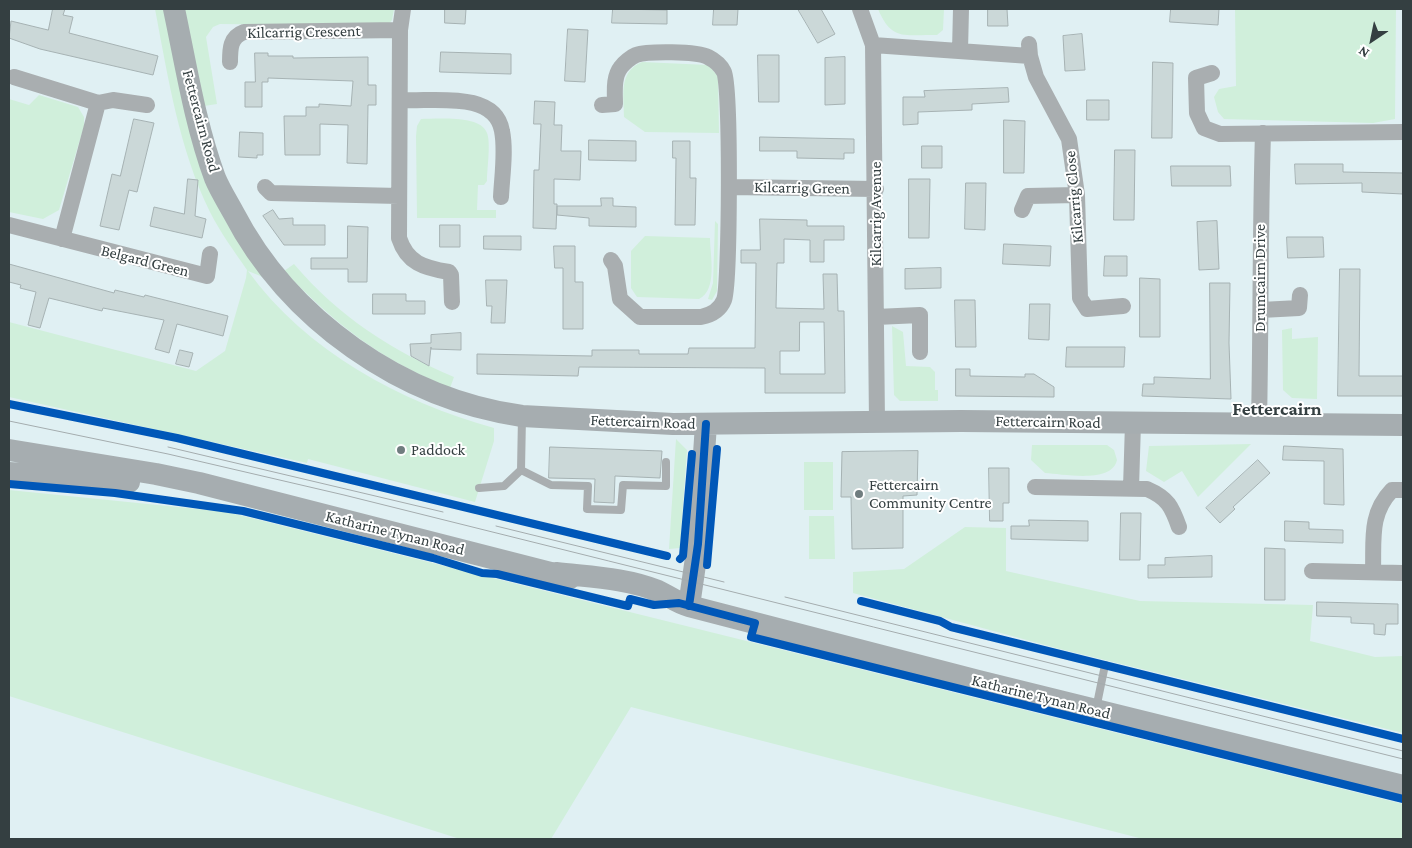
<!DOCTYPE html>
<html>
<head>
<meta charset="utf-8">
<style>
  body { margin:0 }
  #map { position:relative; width:1412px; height:848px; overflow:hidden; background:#e0f0f3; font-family:"Crimson Pro",serif }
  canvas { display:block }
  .frame { position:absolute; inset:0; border:10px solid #343f41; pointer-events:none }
  .north { position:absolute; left:1347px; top:15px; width:50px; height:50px; -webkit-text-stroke:4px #fff; paint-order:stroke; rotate:214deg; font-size:14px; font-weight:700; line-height:20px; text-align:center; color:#343f41 }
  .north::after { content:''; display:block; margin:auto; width:18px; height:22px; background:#343f41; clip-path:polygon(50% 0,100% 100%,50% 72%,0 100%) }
</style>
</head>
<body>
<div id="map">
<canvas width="1412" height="848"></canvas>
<div class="frame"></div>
<div class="north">N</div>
</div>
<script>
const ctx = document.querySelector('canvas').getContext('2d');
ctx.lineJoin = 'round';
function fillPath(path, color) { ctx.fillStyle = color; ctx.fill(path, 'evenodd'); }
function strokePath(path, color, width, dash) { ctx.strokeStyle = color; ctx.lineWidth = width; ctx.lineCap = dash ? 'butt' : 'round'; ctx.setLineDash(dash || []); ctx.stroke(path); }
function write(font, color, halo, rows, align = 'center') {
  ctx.font = font + ' "Crimson Pro",serif'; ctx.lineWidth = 4; ctx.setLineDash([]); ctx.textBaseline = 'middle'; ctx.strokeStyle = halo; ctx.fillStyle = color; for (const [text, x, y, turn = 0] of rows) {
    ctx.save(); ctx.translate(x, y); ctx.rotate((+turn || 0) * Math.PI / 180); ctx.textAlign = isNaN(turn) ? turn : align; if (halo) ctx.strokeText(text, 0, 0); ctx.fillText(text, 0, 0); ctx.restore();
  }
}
fillPath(new Path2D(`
  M155 9H164L215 200 228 225 263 277 248 271C306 351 400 402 494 428V441L475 502 308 459 307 463 9 397V322L196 371 225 351 246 278 247 270C234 251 220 232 210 212 179 149 168 77 155 9Z
  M184 9H394L392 20 387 26 220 24 213 27 206 37 217 104 204 106Z
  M878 9H944L943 30 937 35C904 34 892 42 878 9Z
  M1235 9H1396L1395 119 1373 123 1224 119 1218 112 1214 97 1219 89 1236 86Z
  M642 62 708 65 718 76 719 133 645 132 624 117C624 95 618 72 642 62Z
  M39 95 78 107 84 117V126L59 210 43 219 9 212V99L29 105Z
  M421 119C437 119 481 115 487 133 491 143 487 169 487 181L484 185H478L477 210H496V218H417L416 136 417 126Z
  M715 221 718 224 717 291 712 300 708 299 713 283Z
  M645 236 710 238C710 255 718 290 699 299L637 297 631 288V251Z
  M294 264C338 316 392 351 454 377L450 388C381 360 335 324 284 271Z
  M892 326 903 332 906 366 930 367 935 372V390H938V401H900L894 395Z
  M1292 328V339L1318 337 1317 399 1292 398 1283 390 1282 330Z
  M676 439 687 450 680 548 669 549Z
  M1251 444 1198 497 1182 471 1164 482 1146 471 1149 446Z
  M1032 445H1107L1114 450 1117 460C1112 484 1063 474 1045 473L1031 460Z
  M804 462H833V510H804Z
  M9 490 227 512 1403 804V839H1143L631 707 551 839H460L9 696Z
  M809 516H834L835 559H809Z
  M965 527 1006 528V571L1140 601 1313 605 1310 641 1375 657 1403 656V733L1060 649 853 593V572L904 569Z`), '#d0efdb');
const building = new Path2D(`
  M53 9H65L63 15 73 17 69 33 158 56 153 75 40 49 9 38 11 21 48 30Z
  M445 9H466L465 24 445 23Z
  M613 9 667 10V24L612 23Z
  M714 9H738L737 25H713Z
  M798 9H821L835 34 818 43Z
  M988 9H1007L1008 26H988Z
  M1171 9H1219L1218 25 1170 22Z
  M568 29 588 30 585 82 565 81Z
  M1082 34 1085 70 1065 71 1063 36Z
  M441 52 511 54V74L440 72Z
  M255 53H268V56H293V58L368 57V85H376V105H368L367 164 347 163 348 125 320 124V155H285L284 116H306V107H319V104L351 106 353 81 268 78V82H262V107H245V82H255Z
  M758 55H779V102H759Z
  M845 57V104L825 105V58Z
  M1153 62 1173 63 1172 138H1152Z
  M1008 88 1009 102 972 104V110L918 112V124L903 125V97H925L924 91Z
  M1087 100H1109V120H1087Z
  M535 101 555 102 554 125H562L561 151H581L580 180 554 179V204H557L556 229 533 228 534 170H539L541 124H534Z
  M134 119 154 123 137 192 129 190 119 230 100 226 112 174 120 176Z
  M1004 120 1025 121 1024 173H1004Z
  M240 132 263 133V155H257V158L239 157Z
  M760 137 854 139V153H844V159L797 158V151H760Z
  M589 140 636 141V161L589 160Z
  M673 141H690V178H696L695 225H675L676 158H673Z
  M922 146H942V168H922Z
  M1115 150H1135L1134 220H1114Z
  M1295 164H1343V172L1403 173V194L1362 192V183L1296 184Z
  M1171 166H1230L1231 186H1172Z
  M188 179 198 180 195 216 206 219 202 238 150 226 154 207 184 214Z
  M909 179H930L929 238H909Z
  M966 183H986L985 230 965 229Z
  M601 198H613V206L636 207V227L589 226V218L557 215V206H601Z
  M273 210 279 219 293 218V225H325V245H284L263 216Z
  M760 219 807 220V226H844V240H824V262H810V240L784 239V263H777L776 308 824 309 823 274H837L838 311H844L845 393H765V368L579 367 578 376 477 374V354L592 356V350H639V354H688L689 348H755L756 263H741V250H760ZM800 322H824L825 374H780V351H799Z
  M1217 221 1219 269 1199 270 1197 222Z
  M440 225H460V247H440Z
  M348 226 368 227 367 282H348V269H311V258H347Z
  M484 236H521V250L484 249Z
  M1287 237H1323L1324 257 1288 258Z
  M1004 244 1051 246 1050 266 1003 264Z
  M554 246H575V282H583V329H563V268H555Z
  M1105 256H1127V276H1104Z
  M9 264 114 293 115 290 144 297 145 295 228 316 223 336 177 324 169 353 155 349 164 320 103 308 102 311 49 298 40 328 28 325 36 292 20 288 21 285 9 282Z
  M941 268V288L905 289V269Z
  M1340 269H1360L1359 376H1403V396H1338Z
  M1140 278 1160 279V337H1140Z
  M486 280H507L505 323H491L492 306H487Z
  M1210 283H1230L1229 343 1231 399 1142 396 1143 384H1154V377L1210 379Z
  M373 294H406V301H425V314H373Z
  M955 300H975L976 347H956Z
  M1030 304H1050L1049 340 1029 339Z
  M461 333V350L431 349V347L429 366 411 356 410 344 431 343V335Z
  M1067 347H1125L1124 367H1066Z
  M180 350 193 353 189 367 176 364Z
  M956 369H970V376L1025 377V374H1034L1054 387V397L956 396Z
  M1284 446 1343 449 1344 505 1324 504V461L1283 460Z
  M550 447 662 451 660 478 615 476 614 503 594 502 595 479 549 478Z
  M918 451 917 495 903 496V548L852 549 851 497H841L842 452Z
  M1258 460 1270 473 1233 507 1235 509 1220 523 1206 508Z
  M989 468H1009V503H1003V521H990Z
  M1121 513H1141L1140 560H1120Z
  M1029 520 1088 521V541L1011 539V526H1029Z
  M1285 521 1309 522V529L1343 530V543L1285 541Z
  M1265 548 1285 549V600H1265Z
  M1212 556V577L1148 578V565H1165V558Z
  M1317 602 1398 604V624H1386L1385 635 1374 634V624L1351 623V617L1317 616Z`);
fillPath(building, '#cbd8d8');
strokePath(building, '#a6b2b3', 1);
strokePath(new Path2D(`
  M521 470 551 485 588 486 587 509 621 510 623 485 666 486V462
  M479 488 504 486 521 470 522 417
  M1096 709 1105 665`), '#a9aeb0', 8);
strokePath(new Path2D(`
  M403 9 400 30 399 238C407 263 424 268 449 272L451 275 452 302
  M860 9 873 45 877 422
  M1029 44 1030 56 1036 77 1069 139 1077 195 1080 298 1087 309 1123 306
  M873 45 1030 56
  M960 51 961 9
  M230 62C230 49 230 37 244 32L400 30
  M1212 73 1196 78 1197 113 1204 128 1220 134 1403 132
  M14 77 98 103 113 100 147 105
  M401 100C433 102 495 90 502 131 506 151 502 176 501 197
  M602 105 615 104C615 92 613 77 621 67 624 63 631 57 636 55 647 51 697 51 708 57 714 60 721 66 724 72 731 82 730 286 724 300 720 310 711 315 701 317H640L620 299 615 266 611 260
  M265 187 271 193 399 196
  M729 187 876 189
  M1022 210 1028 196 1077 195
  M9 225 207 276 210 254
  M62 239 98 103
  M1261 310 1299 308 1300 295
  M876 317 920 315V352
  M1259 423C1261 326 1260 230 1263 133
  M1035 487 1147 489C1168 498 1172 507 1179 527
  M1131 488 1133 423
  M1312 571 1403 573
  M1373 571C1374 540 1369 514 1392 490H1403`), '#a9aeb0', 16);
strokePath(new Path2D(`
  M174 9C186 65 195 124 215 178 220 190 227 201 233 212 289 320 402 399 522 416L673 424 961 421 1403 425
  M9 450 156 474 199 483 570 578
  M9 473 129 482
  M556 573C589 577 627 578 658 591 669 596 677 603 689 606L978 681 1403 786
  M689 606 698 544 706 424`), '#a6adb0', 22);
strokePath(new Path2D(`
  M9 421 168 454 344 495 1403 759
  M168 447 443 512
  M496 526 724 582
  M785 597 1403 751`), '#a4acae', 1);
strokePath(new Path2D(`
  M9 404 177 438 667 556
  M9 484 115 493 243 511 433 558 482 573 497 574 628 606 630 599 654 605 679 603 755 623 751 637 1403 799
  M680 559 683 556 692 454
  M707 565 717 449
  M861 601 940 621 951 627 1403 739
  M689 606 698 544 706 424`), '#0057b8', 8);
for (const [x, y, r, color] of [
  [401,450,5,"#707d7f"],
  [859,494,5,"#707d7f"]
]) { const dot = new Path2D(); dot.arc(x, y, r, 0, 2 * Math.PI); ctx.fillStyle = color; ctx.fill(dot); strokePath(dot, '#fff', 2); }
write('16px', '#343f41', '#fff', [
  ["Kilcarrig Crescent",304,32,-1],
  ["Fettercairn Road",201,121,75],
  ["Kilcarrig Green",802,188,1],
  ["Kilcarrig Close",1074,197,-95],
  ["Kilcarrig Avenue",876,214,-90],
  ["Belgard Green",145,261,14],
  ["Drumcairn Drive",1260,278,-90],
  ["Fettercairn Road",643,422,2],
  ["Fettercairn Road",1048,422,1],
  ["Katharine Tynan Road",395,533,14],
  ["Katharine Tynan Road",1041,697,14]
]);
write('16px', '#343f41', '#fff', [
  ["Paddock",411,450],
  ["Fettercairn",869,485],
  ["Community Centre",869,503]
], 'left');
write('bold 19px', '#343f41', '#fff', [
  ["Fettercairn",1277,409]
]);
</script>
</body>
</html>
